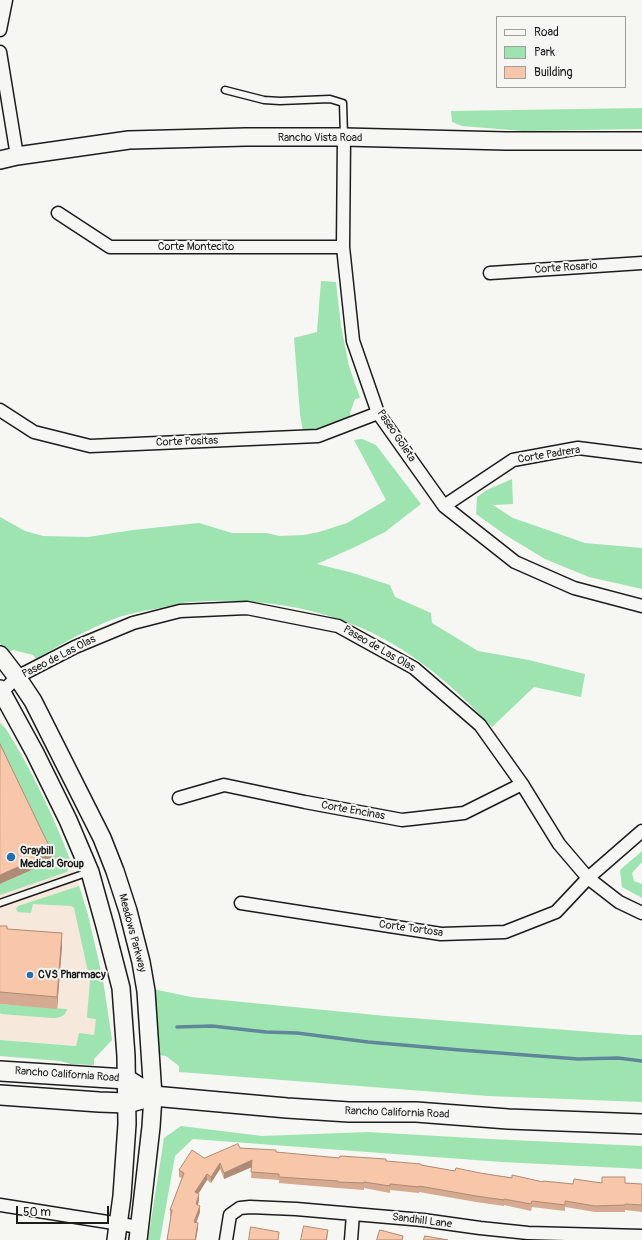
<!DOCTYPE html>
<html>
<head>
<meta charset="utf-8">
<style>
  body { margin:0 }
  #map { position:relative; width:642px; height:1240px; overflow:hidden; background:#f6f6f2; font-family:Pangolin,sans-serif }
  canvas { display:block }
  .legend { position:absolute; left:496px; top:16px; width:130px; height:72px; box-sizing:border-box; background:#f6f6f2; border:1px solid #9f9f9c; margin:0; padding:5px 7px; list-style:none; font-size:12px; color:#1c1c1c }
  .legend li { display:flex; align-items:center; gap:8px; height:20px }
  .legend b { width:20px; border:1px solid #9f9f9c }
  .scale { position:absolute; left:16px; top:1206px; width:93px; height:18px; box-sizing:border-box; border:2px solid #1c1c1c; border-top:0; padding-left:5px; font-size:12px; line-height:14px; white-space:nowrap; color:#1c1c1c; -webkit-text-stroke:3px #f6f6f2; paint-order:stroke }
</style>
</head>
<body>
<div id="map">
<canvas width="642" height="1240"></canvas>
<ul class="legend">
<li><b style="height:5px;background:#f6f6f2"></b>Road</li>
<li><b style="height:11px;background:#9de4b1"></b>Park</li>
<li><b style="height:11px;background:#f8c6a8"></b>Building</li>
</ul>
<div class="scale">50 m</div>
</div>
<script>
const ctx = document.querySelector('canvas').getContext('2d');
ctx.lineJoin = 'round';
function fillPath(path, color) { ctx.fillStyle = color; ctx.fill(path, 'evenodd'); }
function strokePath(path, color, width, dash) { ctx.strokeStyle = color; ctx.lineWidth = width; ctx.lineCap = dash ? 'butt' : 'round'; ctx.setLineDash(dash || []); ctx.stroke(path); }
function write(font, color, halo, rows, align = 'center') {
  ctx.font = font + ' Pangolin,sans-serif'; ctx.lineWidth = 4; ctx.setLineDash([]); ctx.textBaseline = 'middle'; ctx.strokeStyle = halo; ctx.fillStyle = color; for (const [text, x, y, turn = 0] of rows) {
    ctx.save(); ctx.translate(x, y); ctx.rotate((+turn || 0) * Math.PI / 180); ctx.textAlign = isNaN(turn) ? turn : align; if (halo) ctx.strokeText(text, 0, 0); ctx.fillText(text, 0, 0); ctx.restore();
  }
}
fillPath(new Path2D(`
  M0 719 23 756 36 781 61 836 82 893 88 915 103 980 112 1040 77 1046 0 1040Z`), '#f7e8dc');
fillPath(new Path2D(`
  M642 108V129L523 131 462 126 452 122 451 111Z
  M321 281 336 282 341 326 349 366 360 398 355 399 350 413 351 418 324 427 303 431 300 414 294 338 317 332Z
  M362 439 376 445 421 504 385 532 355 547 317 564 353 573 390 585 395 597 431 613 432 623 478 651 529 660 585 674 581 697 534 687 492 727C461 694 425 661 384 639 325 607 257 597 190 602 180 603 170 606 161 608 147 610 132 613 119 617 89 628 63 643 36 659L33 655 13 650 8 653 0 643V517L25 531 43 536 88 537 133 530 199 523 232 533H267L279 536 304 535 319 532 347 523 386 500 354 440Z
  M512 479 513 504 493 505 513 518 585 543 642 548V589L589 577 545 559 507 536 476 514 477 497 487 490Z
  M0 723 6 729C32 771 53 815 71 862L67 872 0 895V884L52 861 0 753Z
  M642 851V862L632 873 634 881 642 884V898L622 887 620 870Z
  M79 886 88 915 103 980 112 1040 94 1059V1065L71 1064 60 1061 0 1056V1040L76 1046 79 1033 94 1035 96 1019 88 1018 87 1016 90 981 74 908 71 906 33 904 31 913 18 912 16 909 18 906Z
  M153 989 191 997 386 1016 631 1035H642V1102L488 1096 179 1072V1066L166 1056 159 1055 155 1005Z
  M0 1004 67 1009C65 1017 59 1018 52 1018L1 1014 0 1013Z
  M181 1126 262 1136 368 1132 490 1139 642 1146V1169L502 1162 193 1139 175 1156 160 1240H148L164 1138Z`), '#9de4b1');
strokePath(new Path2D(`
  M177 1027 212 1026 266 1032 297 1033 368 1042 460 1050 578 1059 618 1058 642 1061`), '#60869a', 3.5);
const service = new Path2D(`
  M225 90 264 100 280 101 330 99 343 103 344 136
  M0 903 89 872`);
const minor = new Path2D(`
  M0 30 6 0
  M0 52 17 156
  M344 137 343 247 353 341 378 413 444 506 515 562 574 588 642 606
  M58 213 110 247H343
  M490 273 642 263
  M0 410 34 432 90 446 318 436 378 413
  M444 506 513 460 578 448 642 456
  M2 692 17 677 75 647 133 623 180 611 247 608 338 626 414 668 480 725 522 784 559 844 588 878 619 902 642 913
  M179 798 224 785 305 802 402 820 464 813 522 784
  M241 903 441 934 505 932 556 912 588 878 642 831
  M0 1205 139 1227
  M226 1240 230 1215 240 1208 250 1207 296 1209 423 1220 480 1228 528 1233 642 1236
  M351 1240 353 1214`);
const secondary = new Path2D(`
  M0 160 17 156 129 140 246 137H344L506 141H642
  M0 655 17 677 33 701 102 838 115 871 128 911 141 962 146 991 153 1096 151 1127 138 1240
  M0 689 35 753 68 820 90 872 105 926 121 988 126 1056 127 1124 122 1196 116 1240`);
const primary = new Path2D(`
  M0 1071 126 1079 153 1096
  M0 1095 99 1102 127 1103 153 1096 287 1108 349 1112H416L508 1119 642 1124`);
strokePath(service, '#1c1c1c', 9);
strokePath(minor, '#1c1c1c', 15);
strokePath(secondary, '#1c1c1c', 20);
strokePath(primary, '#1c1c1c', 22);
strokePath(service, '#f6f6f2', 6);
strokePath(minor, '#f6f6f2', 12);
strokePath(secondary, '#f6f6f2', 17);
strokePath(primary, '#f6f6f2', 19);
fillPath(new Path2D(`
  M0 926 7 929 62 946 57 1009 0 1004Z
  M240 1148 276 1152 339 1158 386 1161 421 1165 455 1171 480 1173 543 1182 573 1184 625 1183 642 1184V1212L625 1210V1212H595L565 1207V1211L532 1207 531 1211 504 1205V1206L476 1202 419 1192V1193L390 1190V1193L364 1188V1190L338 1188 279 1183V1180L251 1178 252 1167 224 1179 220 1169 211 1183 207 1180 198 1194 199 1200 198 1205 200 1212 196 1223 198 1229 170 1216V1210L182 1178 179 1177V1170L204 1158Z`), '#d5aa90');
fillPath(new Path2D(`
  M52 852V861L0 884V875Z
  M62 933V946L57 1009V997Z
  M252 1160V1167L224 1179V1173Z
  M220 1163V1169L211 1183V1177Z
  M207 1174V1180L195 1199V1192Z
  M199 1194V1200L196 1210V1204Z
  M200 1206V1212L194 1229V1222Z
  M198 1223V1229L196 1240H195Z
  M328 1230 327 1240H326Z`), '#ae8b76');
const building = new Path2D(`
  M0 744 52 852 0 875Z
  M0 926H7V929L62 933 57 997 0 992Z
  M238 1144 240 1148 276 1150V1152L339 1158 340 1156 386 1159V1161L421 1164V1165L455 1171 456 1168 480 1173 512 1178V1175L543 1182V1181L573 1184 574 1179 602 1183V1177H625V1183L642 1184V1205L625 1204V1205L595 1206 565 1201V1205L532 1201 531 1204 504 1199V1200L476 1196 419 1186V1187L390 1184V1186L364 1182V1183L338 1182V1181L279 1177V1174L251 1172 252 1160 224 1173 220 1163 211 1177 207 1174 195 1192 199 1194 196 1204 200 1206 194 1222 198 1223 195 1240H167L172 1210H170L184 1173 179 1170 192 1150 204 1158Z
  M304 1226 328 1230 326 1240H301Z
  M251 1227 279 1232 278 1240H249Z
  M380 1230 403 1236 402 1240H377Z
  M425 1236 448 1240H424Z`);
fillPath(building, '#f8c6a8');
strokePath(building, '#ae8b76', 1);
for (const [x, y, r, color] of [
  [11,857,5,"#1f6fb2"],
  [30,975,4,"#1f6fb2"]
]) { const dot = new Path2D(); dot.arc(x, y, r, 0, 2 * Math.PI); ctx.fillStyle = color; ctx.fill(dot); strokePath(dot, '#f6f6f2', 1.5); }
write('11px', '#1c1c1c', '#f6f6f2', [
  ["Rancho Vista Road",320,138],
  ["Corte Montecito",196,247],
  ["Corte Rosario",566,268,-4],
  ["Paseo Goleta",396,436,56],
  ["Corte Positas",187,442,-2],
  ["Corte Padrera",549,455,-9],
  ["Paseo de Las Olas",379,649,30],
  ["Paseo de Las Olas",59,657,-27],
  ["Corte Encinas",353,811,10],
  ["Corte Tortosa",411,929,8],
  ["Meadows Parkway",132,933,75],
  ["Rancho California Road",67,1075,4],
  ["Rancho California Road",397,1113,2],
  ["Sandhill Lane",422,1221,7]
]);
write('bold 11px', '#1c1c1c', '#f6f6f2', [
  ["Graybill",20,851],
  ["Medical Group",20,864],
  ["CVS Pharmacy",38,975]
], 'left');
</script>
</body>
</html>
